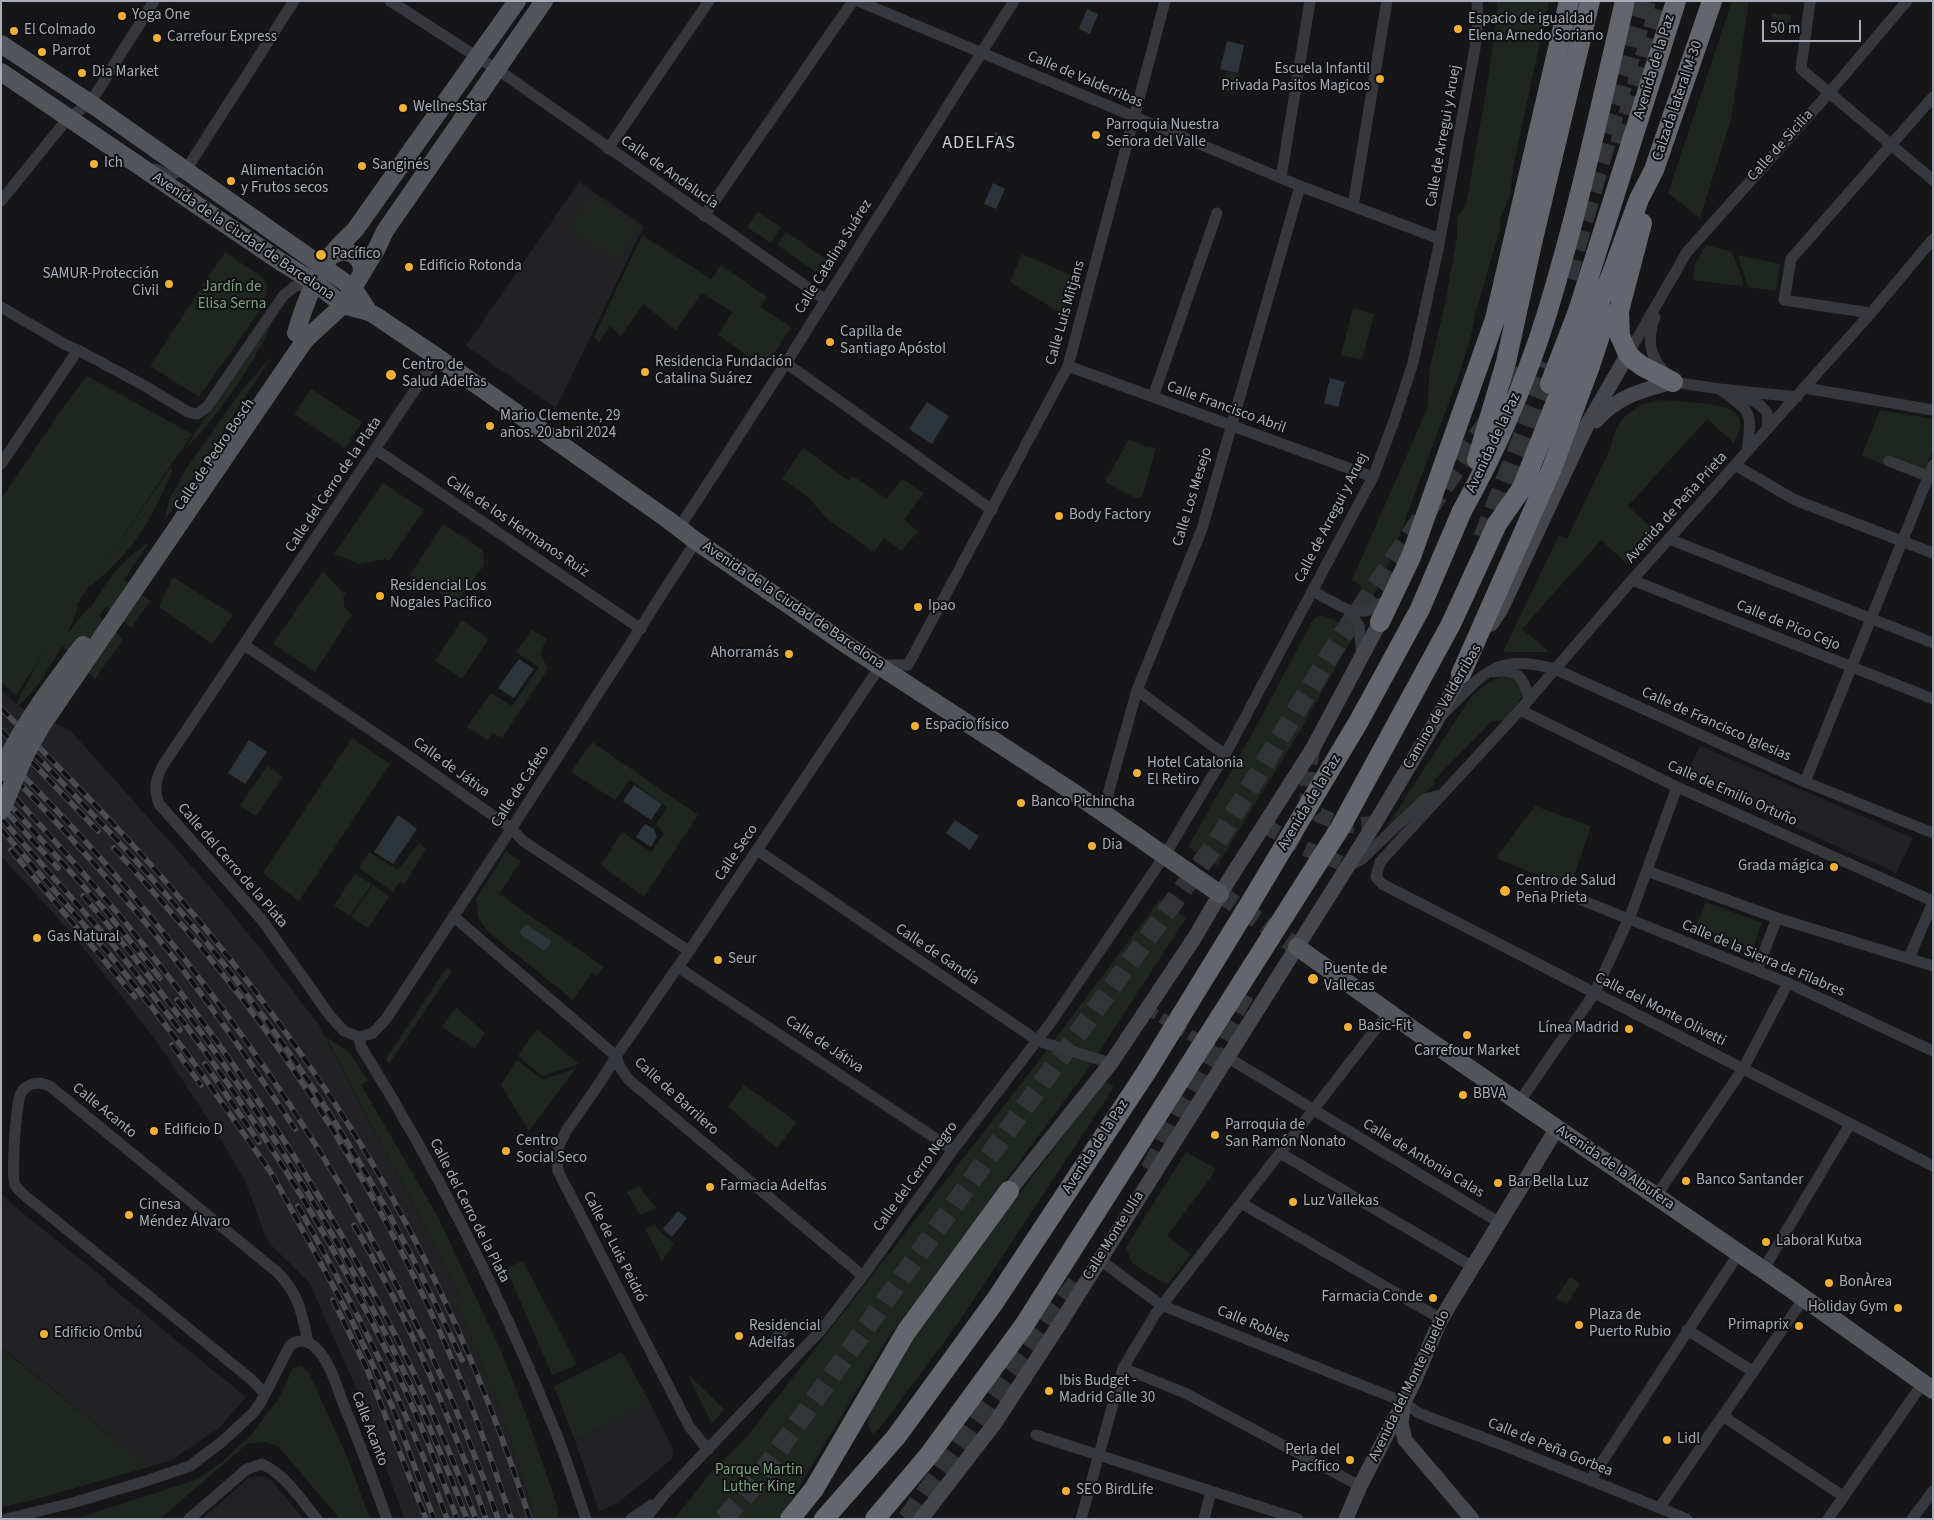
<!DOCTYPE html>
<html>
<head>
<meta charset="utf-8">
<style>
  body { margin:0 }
  #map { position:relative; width:1934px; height:1520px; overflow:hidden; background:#161618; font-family:"Source Sans 3",sans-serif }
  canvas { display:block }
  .frame { position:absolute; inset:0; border:2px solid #a8adb8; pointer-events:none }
  .scale { position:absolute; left:1762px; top:20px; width:99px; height:22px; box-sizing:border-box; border:2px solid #a8adb8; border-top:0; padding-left:6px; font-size:15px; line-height:18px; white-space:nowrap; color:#a8adb8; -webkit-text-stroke:4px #111113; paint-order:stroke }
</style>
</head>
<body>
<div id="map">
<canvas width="1934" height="1520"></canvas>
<div class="frame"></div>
<div class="scale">50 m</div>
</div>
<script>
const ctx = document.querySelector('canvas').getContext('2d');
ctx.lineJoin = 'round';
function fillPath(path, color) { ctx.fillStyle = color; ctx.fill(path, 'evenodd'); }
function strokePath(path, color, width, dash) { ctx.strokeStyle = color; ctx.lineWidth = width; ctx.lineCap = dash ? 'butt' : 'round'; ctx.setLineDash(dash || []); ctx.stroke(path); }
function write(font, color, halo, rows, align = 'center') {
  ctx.font = font + ' "Source Sans 3",sans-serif'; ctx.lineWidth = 4; ctx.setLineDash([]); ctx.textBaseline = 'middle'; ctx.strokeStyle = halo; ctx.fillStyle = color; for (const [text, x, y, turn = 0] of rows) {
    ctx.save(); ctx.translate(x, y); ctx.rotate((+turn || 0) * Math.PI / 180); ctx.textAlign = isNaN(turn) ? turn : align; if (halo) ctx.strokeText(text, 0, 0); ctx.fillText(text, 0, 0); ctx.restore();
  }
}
fillPath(new Path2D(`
  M579 182 644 226 556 408 466 346Z
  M1 690 18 706 71 731 212 889 260 948 319 1025 462 1299 456 1302 502 1413 536 1519H404L367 1412 309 1282 272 1246 265 1235 245 1180 208 1119 158 1043 73 935 3 858 1 864Z
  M1700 746 1913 838 1896 873 1685 778Z
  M1 1192 9 1202 105 1279 106 1283 246 1397 220 1427 172 1460 149 1467 1 1347Z
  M649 1401 673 1449 672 1459 619 1502 599 1511 575 1441Z
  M261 1476 271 1480 304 1519H202L248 1478Z`), '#222225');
fillPath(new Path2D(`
  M1497 1H1549L1513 167 1510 197 1500 218V229L1476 311 1470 340 1456 383 1389 563 1373 597C1363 592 1361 584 1352 580L1428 407 1429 372 1445 304 1457 237V218L1466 205 1487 86 1497 13Z
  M1732 1H1749L1731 119 1700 218 1668 193Z
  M1772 13 1791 15 1790 29 1771 27Z
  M1226 71 1239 74 1235 93 1221 90Z
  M592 197 638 229 616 261 569 228Z
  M758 212 781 227 771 243 747 227Z
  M786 232 826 259 816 272 777 245Z
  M642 235 711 279 721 265 767 297 760 307 791 327 765 368 718 335 732 312 702 293 676 330 643 304 621 336 610 326 599 342 594 337Z
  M1706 245 1732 252 1743 281V286L1693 280 1695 264Z
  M225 252 265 279C270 292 265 302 258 313L199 397 150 366Z
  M1022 254 1077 278 1067 317 1010 282Z
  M1738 255 1780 264 1776 291 1748 287Z
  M1353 308 1374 314 1362 360 1341 355Z
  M271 321C269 343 205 435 186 447L268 322Z
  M272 356 165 520 169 500 186 469 241 391Z
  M87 376 192 434 96 576 171 467 172 471C160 501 145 531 123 555 114 566 103 575 92 585H90L77 604 78 607 68 633 89 607 91 608C105 583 123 557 149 543L124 580 150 601 131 628 106 606 99 616 123 640 95 679 62 646C52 663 31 700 14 708L35 668 54 639 16 695 1 682V499L67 402Z
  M311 389 362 422 345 448 294 414Z
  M1660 400C1676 401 1691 402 1707 404 1732 408 1750 413 1734 443L1707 419 1628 506 1655 531 1627 564 1601 540 1522 629 1549 652H1503L1559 535 1567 539 1610 449 1615 431 1624 417 1641 405Z
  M1880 410 1933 419V450L1925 469 1890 455 1886 466 1862 455Z
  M1129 439 1148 448 1149 446 1156 448 1142 497 1136 498 1105 482Z
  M803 448 849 481 853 476 887 499 902 479 924 493 904 520 918 531 902 551 884 538 874 552 826 518 808 497 782 479Z
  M383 483 424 510 389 561 385 559 359 564 334 554Z
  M443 524 483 550 484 565 456 603 410 575Z
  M323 571 342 592 347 593 343 599 345 608 352 614 315 672 273 644Z
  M173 577 233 615 212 644 159 607Z
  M1321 615C1333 619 1352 627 1350 642L1300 731 1217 866 1188 847 1252 734 1314 618Z
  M462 620 489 639 462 679 435 661Z
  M532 630 547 639 540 653 548 669 502 738 493 733 488 740 467 727 491 693 512 706 539 667 516 652Z
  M1506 675C1528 680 1525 698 1512 711 1510 713 1506 718 1504 720 1501 721 1495 721 1492 721L1434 780 1435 784 1365 854 1383 832 1471 697C1482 686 1491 680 1506 675Z
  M352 738 390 764 299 901 263 873Z
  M592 742 698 815 644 897 601 865 622 832 651 852 664 834 656 824 667 807 630 780 615 800 571 772Z
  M267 766 283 777 256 816 240 806Z
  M1535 806 1591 826 1570 888 1496 858Z
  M419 843 426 849 404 885 400 882 393 892 359 868 369 852 398 870Z
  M506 851 521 861 499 894 604 967 597 976 592 973 573 1000 487 931 478 917 476 899Z
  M355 874 372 884 350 916 334 905Z
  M373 885 389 897 368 928 351 917Z
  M1160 899 1186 918 1086 1072 888 1338 780 1519H674L712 1471 745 1439 1041 1058Z
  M1706 902 1762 923 1749 958 1693 934Z
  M447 967 452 971 389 1064 386 1059Z
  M456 1007 485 1033 475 1049 442 1027Z
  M537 1029 579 1064 542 1076 518 1056Z
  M326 1037 350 1053 368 1081 361 1085 438 1217 467 1279 501 1351 528 1420 554 1497 558 1509 557 1519H536L502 1413 456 1302 462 1299Z
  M517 1060 543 1080 576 1068 529 1131 501 1085Z
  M1104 1081 1114 1087 959 1322 879 1429 873 1434C864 1424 870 1409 875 1398 897 1352 934 1308 965 1267 1011 1205 1058 1143 1104 1081Z
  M744 1085 797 1122 777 1148 728 1107Z
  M1186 1152 1215 1168 1212 1176 1167 1236 1191 1254 1169 1283H1163L1132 1263 1126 1247Z
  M639 1186 656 1208 640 1215 627 1192Z
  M655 1224 657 1229 674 1243 662 1261 645 1229Z
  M523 1261 577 1365 552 1375 506 1268Z
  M1570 1277 1580 1284 1567 1304 1556 1298Z
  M1 1348 149 1467 30 1501 1 1507Z
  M622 1352 649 1401 575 1441 554 1386Z
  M302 1366 309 1373 348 1459 370 1519H340L278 1446 265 1442 247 1444 160 1519H75L195 1480 222 1462 251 1435 279 1398 293 1368Z
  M690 1376 724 1409 712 1424 689 1377Z`), '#1e261f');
fillPath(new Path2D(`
  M1087 9 1098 14 1090 34 1079 29Z
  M1227 41 1244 45 1238 73 1220 69Z
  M995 132 1015 141 1010 152 990 142Z
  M993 183 1005 189 996 209 984 204Z
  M1330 378 1345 382 1338 407 1324 403Z
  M927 402 949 416 932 444 909 429Z
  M519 659 534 669 514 698 498 688Z
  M249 740 267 752 245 784 228 773Z
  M634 785 662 804 651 820 623 801Z
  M398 815 417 829 393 864 374 852Z
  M955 820 979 836 970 850 946 833Z
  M645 824 654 829 657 837 651 847 636 837Z
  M527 925 550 940V944L546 950H543L521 935 520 932 524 926Z
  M678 1211 687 1218 672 1237 663 1229Z
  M785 1318 794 1326 777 1348 768 1340Z`), '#2c353c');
strokePath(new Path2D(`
  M1147 1009 1227 1057`), '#333438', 11, [11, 5.5]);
strokePath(new Path2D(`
  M1313 749 1308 772 1307 799 1319 815 1346 826 1375 823
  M1265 826 1304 848 1348 866`), '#333438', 15, [15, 8]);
strokePath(new Path2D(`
  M1220 894 1297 947`), '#333438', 18, [18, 9]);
strokePath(new Path2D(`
  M1620 144 1661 1
  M1567 278 1646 1
  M1483 538 1551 365
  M1150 1170 1247 989
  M723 1519 749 1491 971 1181 1217 842 1339 640 1524 369
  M907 1519 1077 1283`), '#333438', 20, [20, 10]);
strokePath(new Path2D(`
  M390 1 504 74 824 299
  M858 1 1300 186 1440 239
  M1810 1 1801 69 1933 180
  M608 149 709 1
  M155 169 168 175 186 170 294 1
  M1281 178 1310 1
  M1 201 68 118 90 103 154 1
  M1353 206 1387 1
  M704 216 853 1
  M1933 239 1871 313 1632 580 1520 710 1380 862 1376 877 1382 884 1933 1166
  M1 307 66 345 78 350 145 386 188 412 197 414 207 407 283 296 295 286 314 282
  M1871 313 1784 300 1791 259 1933 97
  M1655 317C1644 346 1653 361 1673 382L1720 389 1797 397
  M1628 354 1687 252 1829 93 1907 1
  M786 363 992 510
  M1068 366 1373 477
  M1805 388 1933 410
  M1720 389C1753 414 1752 410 1747 452
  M1739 394 1760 405 1767 413 1768 429
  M1153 397 1217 213
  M375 449 641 629
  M1889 461 1933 478
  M1 464 78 350
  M1735 465 1795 500 1933 553
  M679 528 786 363 1014 1
  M1669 539 1933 643
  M1632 580 1933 699
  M1312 591 1350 611H1366L1390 599
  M1350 611 1359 626 1362 656
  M244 645 393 745 512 829 523 841 689 951
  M1493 672C1517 668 1524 677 1529 699
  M1137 690 1225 755
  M1520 710 1677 787 1933 901
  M1443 714C1484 674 1494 652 1555 669L1805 782 1933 833
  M1805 782 1933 465
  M1103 812 1137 690 1202 529 1300 186
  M757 850 1038 1041 1111 1063
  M1348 866 1362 859 1425 799 1440 795
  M1647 871 1777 918 1933 966
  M1579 899 1788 983 1933 1051
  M453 916 616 1056 620 1067 629 1080 863 1276
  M1909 958 1933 902
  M678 967 953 1150
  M1757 970 1777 918
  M359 1037 344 1031 331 1017 262 920 159 804C153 787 156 777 165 762L437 357
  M359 1037 373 1033 386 1019 521 814 696 541
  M359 1037 361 1047C436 1167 500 1294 553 1426 566 1456 575 1488 586 1519
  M1227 1057 1500 1223
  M1519 1102 1594 994 1631 914 1677 787
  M1280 1153 1473 1267
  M1656 1196 1743 1069 1788 983
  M1241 1203 1441 1319
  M1100 1260 1161 1305 1404 1402 1417 1412 1426 1416 1508 1447 1687 1519
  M1763 1270 1850 1124
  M1687 1330 1754 1372
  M1123 1368 1185 1393 1360 1486
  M265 1394 252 1380 44 1211C35 1203 21 1195 15 1185 11 1177 16 1100 21 1093 27 1082 42 1081 51 1087L277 1272C299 1293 302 1314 308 1342
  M1723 1416 1843 1496
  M1036 1435 1298 1519
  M708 1450 689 1426 558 1171 557 1159 559 1146 566 1131 601 1081 616 1056 689 951 881 665H908L1068 366 1165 1
  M1590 1480 1739 1253
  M1659 1508 1804 1298
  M6 1519 72 1503 146 1481 190 1466 223 1441 253 1413 261 1402 289 1347C296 1338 308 1340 316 1348 330 1362 336 1384 343 1403 359 1441 373 1480 387 1519
  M189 1519 247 1469 262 1464C285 1474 301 1500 317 1519
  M631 1519 651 1505
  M645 1519 664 1495 822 1329 863 1276 953 1150 1052 1021 1165 855 1225 755 1373 477 1394 421 1413 363 1438 250 1475 48 1478 19 1477 1
  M1081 1519 1123 1368 1156 1313 1389 1012
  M1204 1519 1211 1491
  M1828 1519 1923 1383
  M1912 1519 1933 1491`), '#37383d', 11);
strokePath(new Path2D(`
  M1596 421C1617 396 1643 390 1673 382
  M1491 624 1501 609 1587 425 1628 354
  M1009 1191 1111 1063 1195 937 1220 894 1313 748 1380 622
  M1403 1409 1401 1423 1405 1440 1472 1519
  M921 1519 995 1423 1059 1325 1375 823 1435 723 1466 665
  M1346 1519 1360 1486 1412 1386 1441 1319 1557 1128`), '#45474d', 15);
strokePath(new Path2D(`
  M1 44 90 103 353 288 369 312
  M1 72 281 262 314 282 343 305 369 312 376 316 437 357 667 519 696 541 847 645 1073 792 1220 894
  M331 256C346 246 363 255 362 273
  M296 333C304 305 314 279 331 255 338 246 347 238 355 230L517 1
  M305 340 343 305 377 248 385 231 544 1
  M1297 947 1418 1033 1784 1284 1933 1390`), '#53555c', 18);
strokePath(new Path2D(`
  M1642 223 1619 311 1620 336 1628 354 1634 360 1642 366 1673 382
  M1550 384 1578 311 1676 1
  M1477 460 1506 362 1533 239 1590 1
  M1462 511C1497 448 1527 379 1548 310 1579 208 1601 104 1625 1
  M1497 524 1522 488 1556 402 1611 276 1639 199 1654 170 1712 1
  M1380 622 1411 557 1495 319 1569 1
  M1461 674 1552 468 1590 366 1607 314
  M790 1519 814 1489 906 1332 1009 1191
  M824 1519 896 1437 995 1301 1147 1071
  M875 1519 929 1455`), '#63666e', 20);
const rail = new Path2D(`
  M1 708C59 768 119 827 173 890 245 974 311 1062 368 1156 436 1269 489 1393 530 1519
  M1 730 98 831
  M20 739C95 816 171 894 236 980 327 1098 401 1225 462 1360
  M1 753C43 796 85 839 124 885 280 1068 420 1290 498 1519
  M1 764C50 815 99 867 144 921 199 987 248 1058 295 1129
  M1 782C55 841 109 900 158 963 290 1132 400 1318 476 1519
  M1 795 105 910 160 978
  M1 806 58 868
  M1 818 115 947 180 1030
  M1 829 111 956 154 1010 194 1063 272 1174 351 1319 393 1408 434 1519
  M114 848C149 887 184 926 217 967 348 1129 449 1321 511 1519
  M11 850 135 997
  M83 896C120 937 154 983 187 1027 297 1175 396 1344 457 1519
  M177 1000C297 1159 396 1332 467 1519
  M172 1045 201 1085
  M205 1064 259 1142
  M298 1206C355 1307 408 1409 447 1519
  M354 1225C408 1317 451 1418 486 1519
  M333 1300 367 1369 426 1519`);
strokePath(rail, '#4a4c52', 5.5);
strokePath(rail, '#111113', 4, [11]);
strokePath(new Path2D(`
  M1 772C22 725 52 686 83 645
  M1 811 26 753 42 725 305 340`), '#53555c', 18);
strokePath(new Path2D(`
  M1147 1071 1252 900 1359 721 1420 609 1462 511
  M929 1455 1023 1327 1340 828 1451 624 1497 524`), '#63666e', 20);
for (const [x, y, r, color] of [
  [122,16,5,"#f2b134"],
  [1458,29,5,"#f2b134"],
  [14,31,5,"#f2b134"],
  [157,38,5,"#f2b134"],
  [42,52,5,"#f2b134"],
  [82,73,5,"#f2b134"],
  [1380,79,5,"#f2b134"],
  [403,108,5,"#f2b134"],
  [1096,135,5,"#f2b134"],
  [94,164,5,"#f2b134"],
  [362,166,5,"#f2b134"],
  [231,181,5,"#f2b134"],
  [321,255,6,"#f2b134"],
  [409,267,5,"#f2b134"],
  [169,284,5,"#f2b134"],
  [830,342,5,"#f2b134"],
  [645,372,5,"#f2b134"],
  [391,375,6,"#f2b134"],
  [490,426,5,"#f2b134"],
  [1059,516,5,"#f2b134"],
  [380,596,5,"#f2b134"],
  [918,607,5,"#f2b134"],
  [789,654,5,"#f2b134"],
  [915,726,5,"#f2b134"],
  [1137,773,5,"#f2b134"],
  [1021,803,5,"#f2b134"],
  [1092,846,5,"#f2b134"],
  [1834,867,5,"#f2b134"],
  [1505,891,6,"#f2b134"],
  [37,938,5,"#f2b134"],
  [718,960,5,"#f2b134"],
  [1313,979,6,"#f2b134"],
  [1348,1027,5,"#f2b134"],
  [1629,1029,5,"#f2b134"],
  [1467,1035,5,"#f2b134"],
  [1463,1095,5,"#f2b134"],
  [154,1131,5,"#f2b134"],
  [1215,1135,5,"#f2b134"],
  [506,1151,5,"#f2b134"],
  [1686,1181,5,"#f2b134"],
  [1498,1183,5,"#f2b134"],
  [710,1187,5,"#f2b134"],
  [1293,1202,5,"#f2b134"],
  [129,1215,5,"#f2b134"],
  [1766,1242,5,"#f2b134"],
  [1829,1283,5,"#f2b134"],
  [1433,1298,5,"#f2b134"],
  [1898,1308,5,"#f2b134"],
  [1579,1325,5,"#f2b134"],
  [1799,1326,5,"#f2b134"],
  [44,1334,5,"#f2b134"],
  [739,1336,5,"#f2b134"],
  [1049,1391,5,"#f2b134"],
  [1667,1440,5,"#f2b134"],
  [1350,1460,5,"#f2b134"],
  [1066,1491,5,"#f2b134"]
]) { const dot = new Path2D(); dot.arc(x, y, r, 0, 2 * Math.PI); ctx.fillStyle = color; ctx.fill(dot); strokePath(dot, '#111113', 2); }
write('15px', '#a8adb8', '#111113', [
  ["Yoga One",132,16],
  ["Espacio de igualdad",1468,20],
  ["Elena Arnedo Soriano",1468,37],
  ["El Colmado",24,31],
  ["Carrefour Express",167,38],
  ["Parrot",52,52],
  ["Escuela Infantil",1370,70,"right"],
  ["Privada Pasitos Magicos",1370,87,"right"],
  ["Dia Market",92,73],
  ["WellnesStar",413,108],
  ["Parroquia Nuestra",1106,126],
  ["Señora del Valle",1106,143],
  ["Ich",104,164],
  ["Sanginés",372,166],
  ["Alimentación",241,172],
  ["y Frutos secos",241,189],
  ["Pacífico",332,255],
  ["Edificio Rotonda",419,267],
  ["SAMUR-Protección",159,275,"right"],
  ["Civil",159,292,"right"],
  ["Capilla de",840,333],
  ["Santiago Apóstol",840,350],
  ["Residencia Fundación",655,363],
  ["Catalina Suárez",655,380],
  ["Centro de",402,366],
  ["Salud Adelfas",402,383],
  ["Mario Clemente, 29",500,417],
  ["años. 20 abril 2024",500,434],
  ["Body Factory",1069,516],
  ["Residencial Los",390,587],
  ["Nogales Pacifico",390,604],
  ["Ipao",928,607],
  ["Ahorramás",779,654,"right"],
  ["Espacio físico",925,726],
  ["Hotel Catalonia",1147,764],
  ["El Retiro",1147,781],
  ["Banco Pichincha",1031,803],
  ["Dia",1102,846],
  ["Grada mágica",1824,867,"right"],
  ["Centro de Salud",1516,882],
  ["Peña Prieta",1516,899],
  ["Gas Natural",47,938],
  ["Seur",728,960],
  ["Puente de",1324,970],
  ["Vallecas",1324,987],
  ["Basic-Fit",1358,1027],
  ["Línea Madrid",1619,1029,"right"],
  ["Carrefour Market",1467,1052,"center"],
  ["BBVA",1473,1095],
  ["Parroquia de",1225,1126],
  ["San Ramón Nonato",1225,1143],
  ["Edificio D",164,1131],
  ["Centro",516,1142],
  ["Social Seco",516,1159],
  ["Banco Santander",1696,1181],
  ["Bar Bella Luz",1508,1183],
  ["Farmacia Adelfas",720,1187],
  ["Luz Vallekas",1303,1202],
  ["Cinesa",139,1206],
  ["Méndez Álvaro",139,1223],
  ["Laboral Kutxa",1776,1242],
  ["BonÀrea",1839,1283],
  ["Farmacia Conde",1423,1298,"right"],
  ["Holiday Gym",1888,1308,"right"],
  ["Plaza de",1589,1316],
  ["Puerto Rubio",1589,1333],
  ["Primaprix",1789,1326,"right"],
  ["Residencial",749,1327],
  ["Adelfas",749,1344],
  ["Edificio Ombú",54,1334],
  ["Ibis Budget -",1059,1382],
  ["Madrid Calle 30",1059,1399],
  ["Lidl",1677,1440],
  ["Perla del",1340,1451,"right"],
  ["Pacífico",1340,1468,"right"],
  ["SEO BirdLife",1076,1491]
], 'left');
write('15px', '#a8adb8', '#111113', [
  ["Avenida de la Paz",1655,67,-73],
  ["Calle de Valderribas",1085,80,23],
  ["Calzada lateral M-30",1678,101,-71],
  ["Calle de Arregui y Aruej",1444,136,-80],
  ["Calle de Sicilia",1781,146,-48],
  ["Calle de Andalucía",669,173,35],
  ["Avenida de la Ciudad de Barcelona",243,237,34],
  ["Calle Catalina Suárez",834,257,-58],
  ["Calle Luis Mitjans",1066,313,-74],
  ["Calle Francisco Abril",1226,408,20],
  ["Avenida de la Paz",1494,443,-65],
  ["Calle de Pedro Bosch",215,455,-56],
  ["Calle del Cerro de la Plata",334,485,-56],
  ["Calle Los Mesejo",1193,497,-73],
  ["Avenida de Peña Prieta",1677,508,-48],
  ["Calle de Arregui y Aruej",1332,518,-63],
  ["Calle de los Hermanos Ruiz",517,527,34],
  ["Avenida de la Ciudad de Barcelona",793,606,34],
  ["Calle de Pico Cejo",1788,626,22],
  ["Camino de Valderribas",1443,707,-60],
  ["Calle de Francisco Iglesias",1716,725,24],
  ["Calle de Játiva",451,768,36],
  ["Calle de Cafeto",521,787,-57],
  ["Calle de Emilio Ortuño",1732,794,24],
  ["Avenida de la Paz",1310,803,-59],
  ["Calle Seco",737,853,-56],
  ["Calle del Cerro de la Plata",232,866,49],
  ["Calle de Gandía",937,955,34],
  ["Calle de la Sierra de Filabres",1763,959,23],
  ["Calle del Monte Olivetti",1660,1010,27],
  ["Calle de Játiva",824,1045,34],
  ["Calle de Barrilero",676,1097,42],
  ["Calle Acanto",104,1111,39],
  ["Avenida de la Paz",1096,1147,-57],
  ["Calle de Antonia Calas",1423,1159,31],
  ["Avenida de la Albufera",1615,1168,34],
  ["Calle del Cerro Negro",916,1177,-54],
  ["Calle del Cerro de la Plata",469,1211,63],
  ["Calle Monte Ulía",1114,1236,-58],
  ["Calle de Luis Peidró",614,1247,63],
  ["Calle Robles",1253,1325,22],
  ["Avenida del Monte Igueldo",1410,1386,-64],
  ["Calle Acanto",369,1429,69],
  ["Calle de Peña Gorbea",1550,1448,22]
]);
write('15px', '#7fa381', '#111113', [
  ["Jardín de",232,288],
  ["Elisa Serna",232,305],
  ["Parque Martin",759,1471],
  ["Luther King",759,1488]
]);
ctx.letterSpacing = '1px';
write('18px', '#c9ccd4', '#111113', [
  ["ADELFAS",979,144]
]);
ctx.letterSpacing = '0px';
</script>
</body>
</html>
